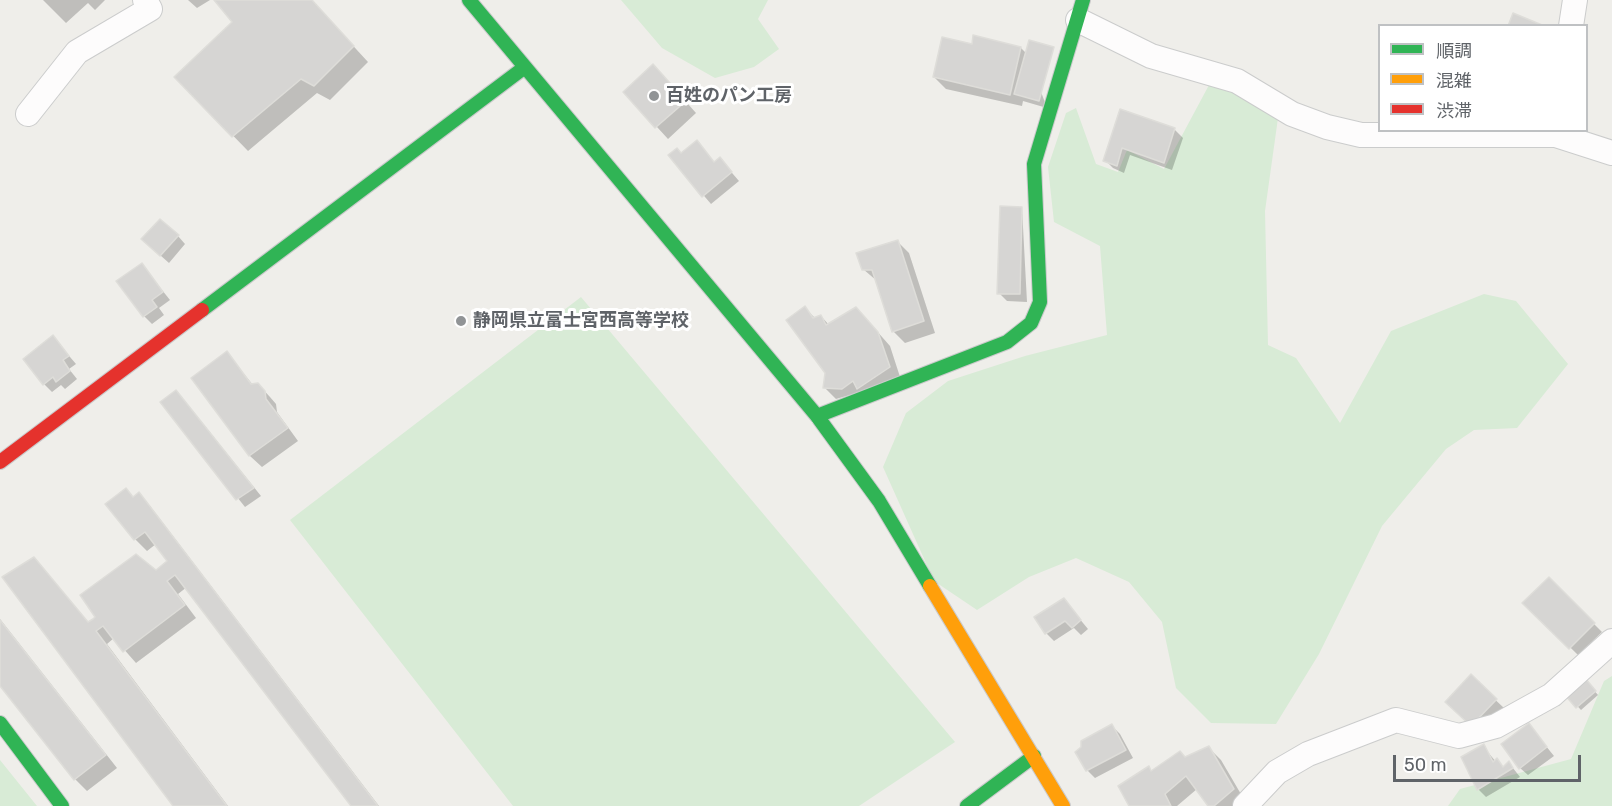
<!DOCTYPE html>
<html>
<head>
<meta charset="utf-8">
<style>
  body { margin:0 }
  #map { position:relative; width:1612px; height:806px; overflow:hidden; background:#efeeea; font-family:Rubik,"Noto Sans JP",sans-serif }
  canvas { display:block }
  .legend { position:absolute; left:1378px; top:24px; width:210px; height:108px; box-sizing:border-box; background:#fff; border:2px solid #bfc1c3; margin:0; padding:8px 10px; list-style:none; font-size:18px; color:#5f6368 }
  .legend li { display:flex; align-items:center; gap:12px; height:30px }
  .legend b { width:30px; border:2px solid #bfc1c3 }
  .scale { position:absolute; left:1393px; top:755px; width:188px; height:27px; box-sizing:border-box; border:3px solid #5f6368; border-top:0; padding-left:8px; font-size:18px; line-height:21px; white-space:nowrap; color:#5f6368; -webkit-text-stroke:4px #fff; paint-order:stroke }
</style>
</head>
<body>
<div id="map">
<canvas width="1612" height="806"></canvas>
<ul class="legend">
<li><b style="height:8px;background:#30b455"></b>順調</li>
<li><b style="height:8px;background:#ff9f0a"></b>混雑</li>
<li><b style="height:8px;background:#e5322d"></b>渋滞</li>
</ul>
<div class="scale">50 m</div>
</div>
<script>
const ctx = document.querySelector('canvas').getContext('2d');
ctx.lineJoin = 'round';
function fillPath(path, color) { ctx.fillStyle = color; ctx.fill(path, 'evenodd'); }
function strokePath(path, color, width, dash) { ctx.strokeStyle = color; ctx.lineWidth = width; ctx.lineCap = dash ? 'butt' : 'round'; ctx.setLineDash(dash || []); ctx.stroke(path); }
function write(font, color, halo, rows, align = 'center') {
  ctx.font = font + ' Rubik,"Noto Sans JP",sans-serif'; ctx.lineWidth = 6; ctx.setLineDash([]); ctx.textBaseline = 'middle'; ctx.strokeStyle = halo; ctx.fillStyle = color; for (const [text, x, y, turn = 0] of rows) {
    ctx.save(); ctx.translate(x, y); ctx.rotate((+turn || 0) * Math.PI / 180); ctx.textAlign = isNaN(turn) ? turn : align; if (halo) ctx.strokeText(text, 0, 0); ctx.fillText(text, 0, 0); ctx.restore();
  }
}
fillPath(new Path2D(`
  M621 0H768L758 19 779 49 754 67 715 78 662 48Z
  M1209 85 1253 98 1278 118 1265 211 1268 345 1296 358 1340 423 1391 331 1484 294 1516 301 1568 364 1517 428 1474 430 1446 449 1382 526 1319 654 1276 724 1211 723 1176 688 1162 622 1129 582 1076 558 1029 577 977 610 934 581 883 467 906 413 948 381 1025 356 1107 335 1100 246 1054 222 1048 167 1066 113 1076 108 1096 164 1118 172 1127 150 1164 169Z
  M581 297 955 742 859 806H513L290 520Z
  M1612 676V806H1448L1460 789 1571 759 1604 681Z
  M0 760 37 806H0Z`), '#d8ebd6');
fillPath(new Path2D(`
  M43 0H105L95 10 88 3 66 23Z
  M188 0H210L197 8Z
  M216 0H311L368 62 330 100 317 93 248 151 176 77 234 23Z
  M973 46 1021 48 1027 54 1047 108 1023 101 1022 106 946 89 934 77Z
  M665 78 696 113 668 139 625 92Z
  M1121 111 1175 130 1183 138 1172 170 1130 155 1124 173 1113 168 1105 160Z
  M681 155 715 163 720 159 739 181 711 204 670 156Z
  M1022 208 1027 302 1007 301 999 293Z
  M178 236 185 244 169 263 151 247Z
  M897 241 909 253 935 333 905 343 893 331 877 281 863 269Z
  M142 265 170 300 159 308 164 315 152 324 144 316Z
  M805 308 816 319 821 316 829 325 868 321 890 346 901 380 836 399 824 387 827 373Z
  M53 337 76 364 69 369 77 379 65 389 61 385 52 392 44 384Z
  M227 353 253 385 258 384 270 397 276 404 277 412 298 441 262 467 250 456 193 378Z
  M184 400 261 496 245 507 162 403Z
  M126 490 134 498 139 494 150 506 379 806H353L187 587 178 594 196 618 136 663 114 638 107 644 228 806H175L34 559 89 623 170 561 156 544 147 551 135 539 108 504Z
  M1549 579 1602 632 1578 655 1525 603Z
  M1064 600 1088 629 1081 635 1074 628 1054 641 1046 633Z
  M0 619 117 768 87 791 75 779 0 683Z
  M1471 677 1504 708 1480 733Z
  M1585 680 1598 695 1581 710 1567 695Z
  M1529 725 1554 756 1528 775 1520 768Z
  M1112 726 1120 734 1133 758 1095 778 1088 771 1077 752Z
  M1483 746 1496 762 1497 760 1504 768 1509 763 1520 777 1486 797 1478 789Z
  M1209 748 1221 760 1245 801 1240 806H1210L1197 789 1177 806H1130L1148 768 1152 772Z`), '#0003');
const building = new Path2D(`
  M214 0H312L354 46 314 86 301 79 232 137 174 77 232 22Z
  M1513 13 1542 25 1508 26Z
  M973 35 1021 47 1010 95 933 77 942 37 972 44Z
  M1029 40 1054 47 1039 101 1014 94Z
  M653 64 686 101 655 128 623 92Z
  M1120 109 1175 128 1164 163 1122 148 1117 166 1103 161Z
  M697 140 714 162 720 157 732 172 702 197 668 155 677 148 681 153Z
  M1000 206 1022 207 1020 294H997Z
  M160 219 179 235 160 256 141 239Z
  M898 240 924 321 892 332 872 270H862L856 253Z
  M142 263 163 292 152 300 157 307 143 317 116 281Z
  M805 306 813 318 821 315 826 325 856 307 878 332 890 367 857 389 853 381 842 389 823 388 825 373 786 320Z
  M53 335 69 356 63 360 70 371 56 382 53 377 43 385 23 359Z
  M227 351 251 384 258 383 265 391 266 399 288 428 249 456 191 378Z
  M176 390 254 488 236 500 160 402Z
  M126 488 133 497 139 492 378 806H351L175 575 167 581 185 605 123 652 103 626 96 631 227 806H173L2 577 34 557 88 622 93 619 95 617 80 595 136 554 156 570 167 561 145 532 134 540 105 504Z
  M1549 577 1595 623 1569 649 1522 603Z
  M1064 598 1081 620 1072 628 1065 621 1045 634 1034 617Z
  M0 620 106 755 74 780 0 686Z
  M1471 674 1497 699 1471 726 1445 702Z
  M1585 678 1596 691 1576 708 1565 695Z
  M1529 723 1547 747 1519 769 1501 744Z
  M1112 724 1126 750 1086 771 1075 752 1081 747V741Z
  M1484 744 1493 762 1497 758 1503 767 1509 761 1513 768 1477 790 1461 757Z
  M1209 746 1234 789 1214 806H1208L1186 776 1165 794 1171 806H1129L1118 786 1149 766 1151 771 1180 751 1185 757Z`);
fillPath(building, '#d6d5d3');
strokePath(building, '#deddd9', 1.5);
const street = new Path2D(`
  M1078 20 1151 56 1237 81 1292 114 1327 127 1361 135H1556L1612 153
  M1571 26 1575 0
  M28 114 77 52 150 9 145 0
  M1245 806 1277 772 1308 754 1396 720 1459 736 1496 726 1552 695 1612 641`);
const fast = new Path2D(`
  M469 0 817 416 879 501 930 586
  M202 310 525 67
  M817 416 1007 342 1031 323 1040 302 1034 164 1083 0
  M0 723 62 806
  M967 806 1034 756`);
const slow = new Path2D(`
  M930 586 1063 806`);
const jam = new Path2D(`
  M0 462 202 310`);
strokePath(street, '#cbcccc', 26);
strokePath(fast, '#cacacb', 16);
strokePath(slow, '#cacacb', 16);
strokePath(jam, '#cacacb', 16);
strokePath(street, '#fdfcfc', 24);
strokePath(fast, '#30b455', 14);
strokePath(slow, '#ff9f0a', 14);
strokePath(jam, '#e5322d', 14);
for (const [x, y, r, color] of [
  [654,96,6,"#919496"],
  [461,321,6,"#919496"]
]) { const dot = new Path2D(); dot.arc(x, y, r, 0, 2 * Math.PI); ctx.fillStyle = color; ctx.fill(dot); strokePath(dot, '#fff', 2); }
write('bold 18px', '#5f6368', '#fff', [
  ["百姓のパン工房",666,96],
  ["静岡県立富士宮西高等学校",473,321]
], 'left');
</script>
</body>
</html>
